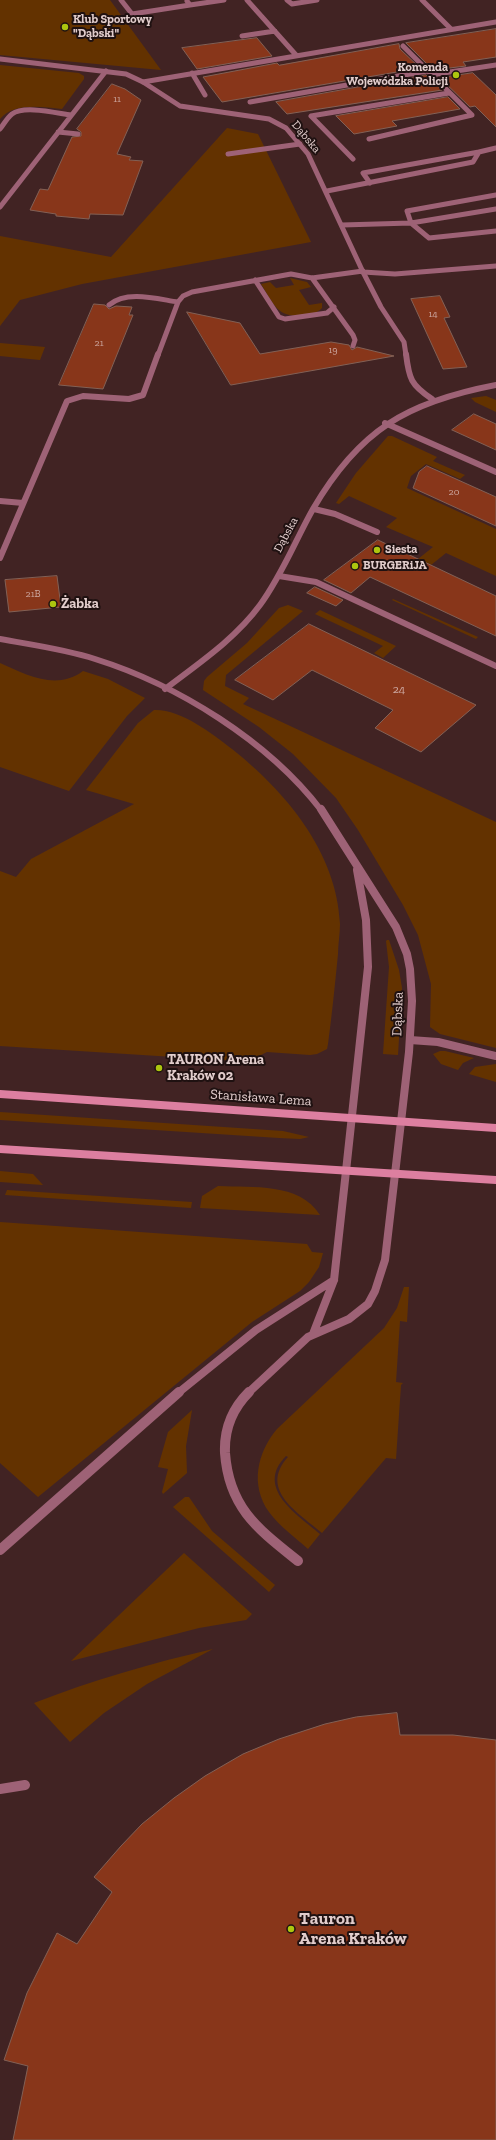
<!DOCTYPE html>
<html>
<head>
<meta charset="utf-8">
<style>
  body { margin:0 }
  canvas { display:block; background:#412323 }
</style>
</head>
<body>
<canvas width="496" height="2140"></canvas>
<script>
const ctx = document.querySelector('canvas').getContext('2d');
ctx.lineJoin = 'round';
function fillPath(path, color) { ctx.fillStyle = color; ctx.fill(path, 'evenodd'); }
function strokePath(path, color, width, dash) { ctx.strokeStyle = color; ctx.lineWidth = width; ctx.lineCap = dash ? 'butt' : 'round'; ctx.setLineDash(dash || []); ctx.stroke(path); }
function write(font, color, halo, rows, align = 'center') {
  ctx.font = font + ' "Zilla Slab",serif'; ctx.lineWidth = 4; ctx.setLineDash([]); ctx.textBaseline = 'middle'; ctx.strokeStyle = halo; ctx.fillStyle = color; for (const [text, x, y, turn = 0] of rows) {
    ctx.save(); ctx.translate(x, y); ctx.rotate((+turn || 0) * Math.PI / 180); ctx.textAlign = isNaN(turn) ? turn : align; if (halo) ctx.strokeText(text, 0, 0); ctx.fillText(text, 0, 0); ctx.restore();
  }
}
fillPath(new Path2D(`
  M0 0H110L161 70 0 55Z
  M0 65 79 73 84 76V79L62 109C42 107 14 102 0 119Z
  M227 128 258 134 311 242 82 284 20 300 0 326V236L111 257Z
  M290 278 307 282 311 287 299 290 309 305 322 303V308C317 313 312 314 305 315 277 319 274 304 261 284L270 282 276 288 294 285Z
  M0 343 45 347 40 360 0 356Z
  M486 396 496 400V412L475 402 471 398Z
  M388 436H392L437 457 433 461 465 475 460 479 426 464 411 476 407 488 496 529V576L446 553 431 565 418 559 433 547 386 527 397 518 349 496 339 504 336 503 356 473Z
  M393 599 478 637 476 639 392 600Z
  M288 605 303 611 226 675 225 686 249 698 243 704 496 822V1048L440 1034 430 1027 431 984 418 935 403 905 358 830 336 798 293 754 259 727 203 690 204 681 207 677 247 643 279 608Z
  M320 610 396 646 383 658 374 653 383 646 315 614Z
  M0 663C27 675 56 691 83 671L108 679 145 698 127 716 69 791 0 767Z
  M154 710C181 709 211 733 232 749 285 791 337 852 340 924 340 934 338 944 338 954 335 984 332 1014 328 1044L327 1049 317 1054 310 1055 267 1052 261 1055 253 1062 0 1046V871L16 877 31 859 134 804 86 790 138 723Z
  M387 940H389L399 970 402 988 398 1055 383 1054 389 967 386 941Z
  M440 1051H445L474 1058 463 1063 458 1070 441 1064 433 1054Z
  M496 1064V1082L469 1074 475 1067Z
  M0 1112 283 1131 309 1137 300 1139 279 1138 0 1120Z
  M0 1171 33 1174 43 1185 0 1182Z
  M218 1186C253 1188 299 1182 320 1215L200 1208 202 1196Z
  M7 1190 192 1202 191 1208 5 1195Z
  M0 1222 307 1244 312 1252 323 1253 319 1267 309 1282 300 1291 252 1322 38 1497 0 1463Z
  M404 1287H409L407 1322 400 1321 396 1382 403 1383 401 1385 396 1459 386 1458 322 1533C299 1513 258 1490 288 1457L286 1456C254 1488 298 1515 320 1534L308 1549C295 1537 279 1526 269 1512 250 1485 257 1453 277 1429L384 1328 397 1308Z
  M192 1410 186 1446 187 1473 163 1494 162 1492 168 1469 158 1467 168 1432Z
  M185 1497H189L212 1531 275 1585 269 1592 173 1507Z
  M184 1553 252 1614 246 1620 199 1628 71 1661Z
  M213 1649 147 1684 104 1713 70 1742 34 1703C93 1680 152 1663 213 1649Z`), '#633200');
const building = new Path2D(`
  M496 29V57L463 62 466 66 433 70 406 43Z
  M257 38 272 56 197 69 182 48Z
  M399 44 400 49 420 68 222 102 203 77 277 63 279 65Z
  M473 73 496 95V127L475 106 470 107 440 78Z
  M426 75 442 90 287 114 276 102Z
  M112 84 125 89 141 100 117 154 131 157 129 160 143 161 123 215 90 214 89 219 56 216V214L30 210 40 189 48 190 72 137 81 136V132L77 129Z
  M448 97 460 109 392 121 397 126 354 134 336 116Z
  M440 296 450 317 444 318 467 367 443 369 411 299Z
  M94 304 105 305 109 309 116 306 132 307 129 315H133L103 389 59 385Z
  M187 312 240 323 260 354 331 342 349 345 352 350 357 347 394 356 231 385Z
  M474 414 496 424V450L452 430Z
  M427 466 496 497V526L413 488 419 472Z
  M378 540 496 596V636L370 577 351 593 324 580Z
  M57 576 61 607 9 612 5 580Z
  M315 587 343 600 336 606 307 593Z
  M309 624 476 705 421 752 375 728 393 710 312 670 273 700 235 680Z
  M397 1713 400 1735H453L496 1740V2140H13L28 2066 4 2060 27 1993 57 1933 77 1944 112 1892 94 1877 121 1846 142 1824 174 1798 205 1776 243 1754 279 1739 325 1724 356 1717Z`);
fillPath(building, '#88361a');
strokePath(building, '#826055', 1);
strokePath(new Path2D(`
  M121 0 132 14 190 5
  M247 0 296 55
  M287 0 292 4 317 0
  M422 0 451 29
  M187 1 190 5 224 0
  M242 36 275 31
  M192 73 205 95
  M430 75 496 65
  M143 82 496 22
  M250 102 427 71
  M0 129C4 124 7 118 12 114 24 105 56 113 71 115
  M58 132 78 134
  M369 139 472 115 403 46
  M228 154 300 144
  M353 159 311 116 449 93
  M370 183 363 173 479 152
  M327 191 473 162 479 152 496 148
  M496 195 407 211 411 223 429 238 496 231
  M0 207 106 71
  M342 225 411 223 496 209
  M363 272 395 274 496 266
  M312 278 353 335 355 340 353 346
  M255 280 279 317 285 319 327 313 334 307
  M109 305C127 290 157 299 178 302
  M158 355 178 302 183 296 192 292 291 274 312 278 363 271`), '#9e6276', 5);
strokePath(new Path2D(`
  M385 423 496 472
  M0 501 23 503
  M314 509 335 514 377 532
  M0 558 67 401 83 396 129 399 143 395 158 354
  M279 576 316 582 496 666`), '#9e6276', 6);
strokePath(new Path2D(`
  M410 1040 438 1042 496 1056
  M313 1334 334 1280 346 1171
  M178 1393 256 1330 334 1280
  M248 1393 308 1337 349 1319 368 1304 375 1291 385 1260 395 1174`), '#9e6276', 8);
strokePath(new Path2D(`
  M249 1392C232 1409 224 1429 225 1453 229 1508 258 1529 298 1561
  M0 1550 179 1392
  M0 1789 25 1785`), '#9e6276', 10);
strokePath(new Path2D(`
  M0 59 126 74 143 82 180 106 269 119 286 128 308 154 363 272 381 307 404 342 406 355`), '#9e6276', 5);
strokePath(new Path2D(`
  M406 354C409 379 411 385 432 399
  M0 639C32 645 64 649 95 659 178 685 268 741 321 810
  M165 689C199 663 235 639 260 605 282 575 295 541 313 509 359 430 407 402 496 385`), '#9e6276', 6);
strokePath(new Path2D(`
  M321 809 396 927 407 954 410 969 412 1001 409 1052 395 1174
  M346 1171 368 967 366 920 357 870`), '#9e6276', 8);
strokePath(new Path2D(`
  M0 1094 496 1128
  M0 1149 496 1180`), '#dd7fa0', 8);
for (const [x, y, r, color] of [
  [65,27,4,"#adc60f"],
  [456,75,4,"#adc60f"],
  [377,550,4,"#adc60f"],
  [355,566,4,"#adc60f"],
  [53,604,4,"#adc60f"],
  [159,1068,4,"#adc60f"],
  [291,1929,4,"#adc60f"]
]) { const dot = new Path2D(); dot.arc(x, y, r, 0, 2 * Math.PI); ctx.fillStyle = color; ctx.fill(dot); strokePath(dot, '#1f1111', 1.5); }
write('10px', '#cca7a0', null, [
  ["11",117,99],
  ["14",433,314],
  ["21",99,343],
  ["19",333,350],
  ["20",454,492],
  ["21B",33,594]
]);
write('bold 12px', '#e2cdcc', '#1f1111', [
  ["Klub Sportowy",73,20],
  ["\"Dąbski\"",73,34],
  ["Komenda",448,68,"right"],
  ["Wojewódzka Policji",448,82,"right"],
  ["Siesta",385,550],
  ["BURGERiJA",363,566]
], 'left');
write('12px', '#e2cdcc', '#1f1111', [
  ["Dąbska",306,137,50],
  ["Dąbska",286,535,-62]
]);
write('12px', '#cca7a0', null, [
  ["24",399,690]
]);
write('bold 14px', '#e2cdcc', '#1f1111', [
  ["Żabka",61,604],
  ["TAURON Arena",167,1060],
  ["Kraków 02",167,1076]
], 'left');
write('14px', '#e2cdcc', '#1f1111', [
  ["Dąbska",398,1014,-88],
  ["Stanisława Lema",261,1098,4]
]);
write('bold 17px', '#e2cdcc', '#1f1111', [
  ["Tauron",299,1919],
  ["Arena Kraków",299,1939]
], 'left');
</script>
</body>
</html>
